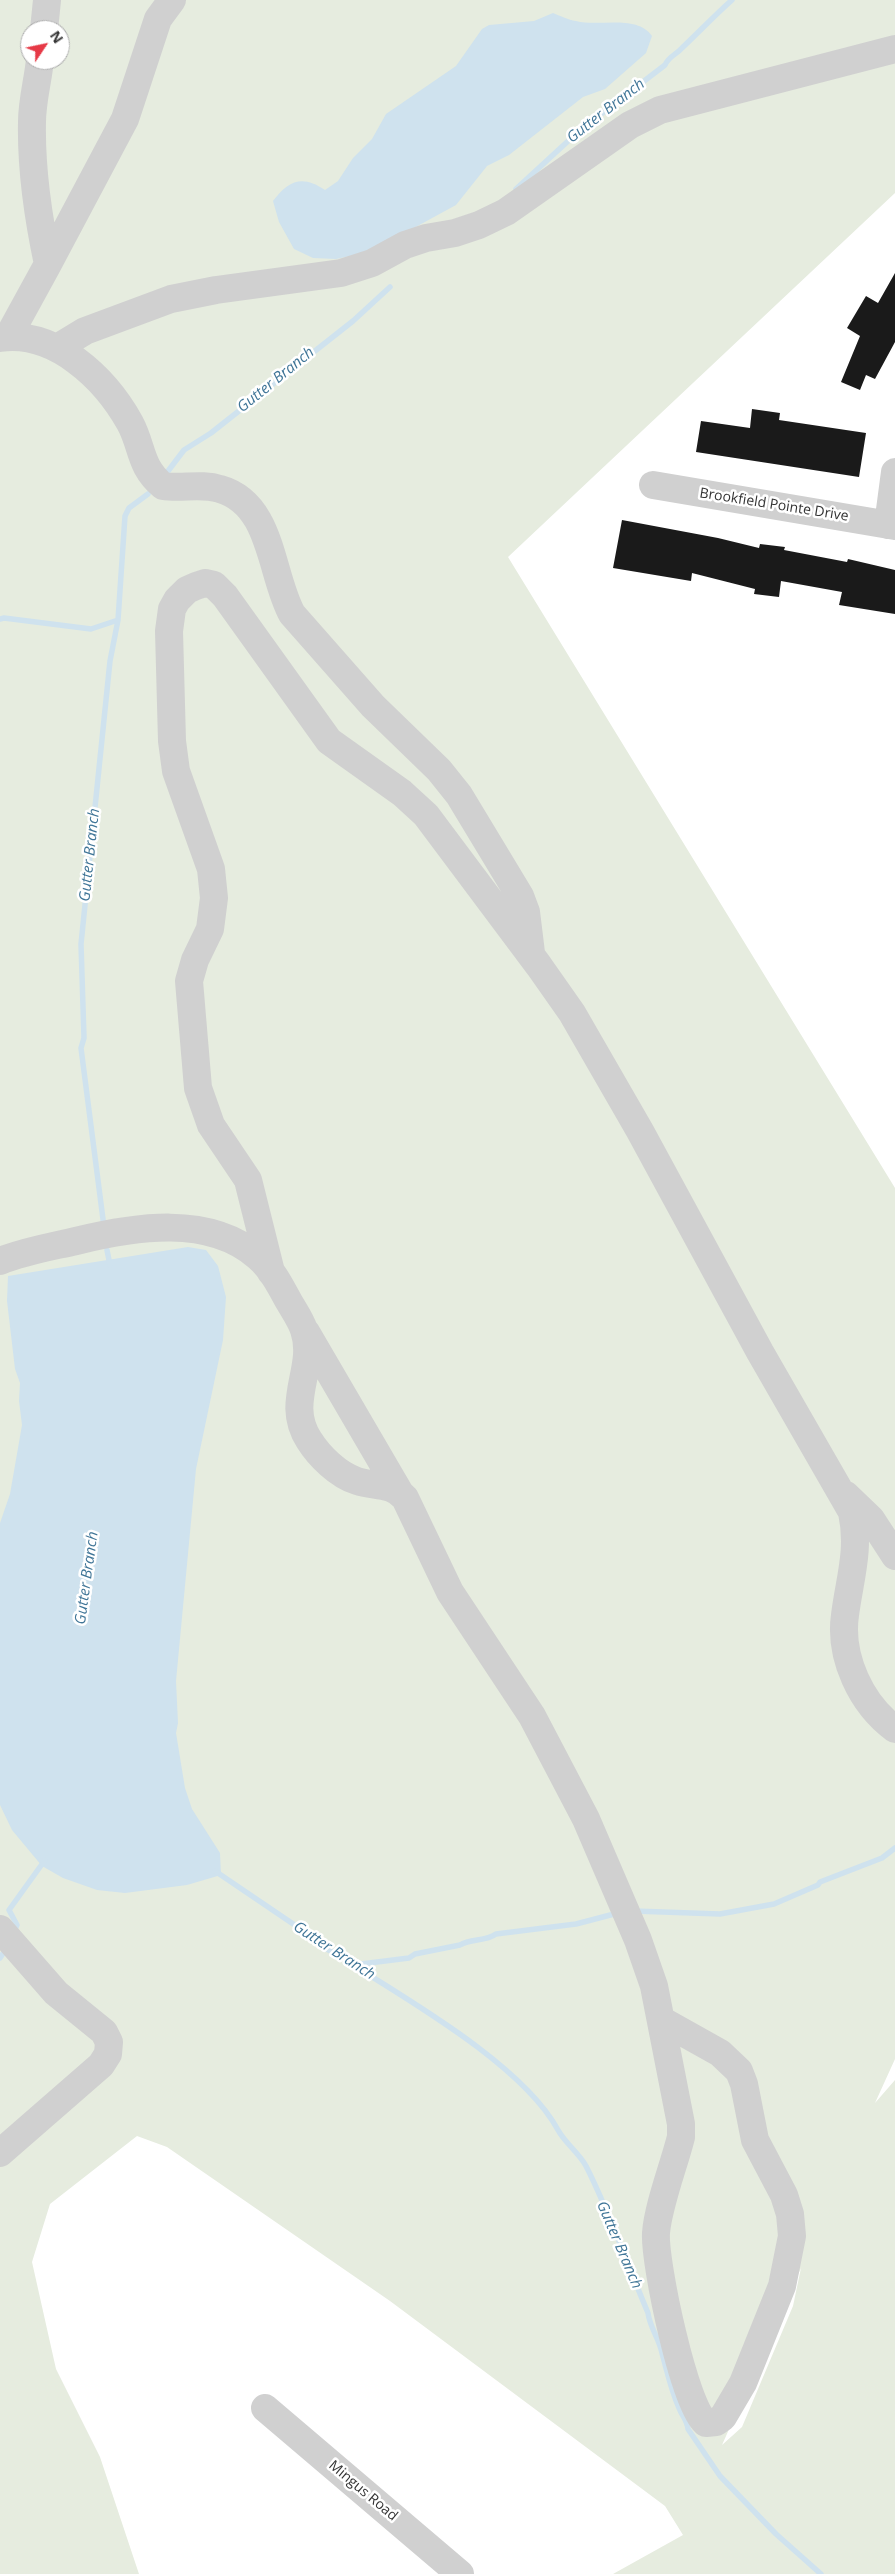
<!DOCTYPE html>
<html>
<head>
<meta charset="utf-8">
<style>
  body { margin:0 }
  #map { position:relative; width:895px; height:2574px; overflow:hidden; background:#fff; font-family:"Open Sans",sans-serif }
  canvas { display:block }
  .north { position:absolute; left:20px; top:20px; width:50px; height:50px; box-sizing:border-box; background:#fff; border:1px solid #adadad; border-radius:50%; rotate:56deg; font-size:14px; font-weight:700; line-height:20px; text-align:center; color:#333 }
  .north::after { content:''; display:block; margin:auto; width:18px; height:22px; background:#e63946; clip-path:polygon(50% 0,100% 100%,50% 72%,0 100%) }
</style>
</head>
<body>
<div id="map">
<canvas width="895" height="2574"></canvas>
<div class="north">N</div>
</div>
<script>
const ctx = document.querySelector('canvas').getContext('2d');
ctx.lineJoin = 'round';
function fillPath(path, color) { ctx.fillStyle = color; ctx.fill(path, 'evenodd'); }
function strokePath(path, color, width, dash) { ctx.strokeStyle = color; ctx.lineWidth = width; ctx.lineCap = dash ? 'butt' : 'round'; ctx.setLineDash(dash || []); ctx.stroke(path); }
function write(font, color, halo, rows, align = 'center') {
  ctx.font = font + ' "Open Sans",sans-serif'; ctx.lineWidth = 5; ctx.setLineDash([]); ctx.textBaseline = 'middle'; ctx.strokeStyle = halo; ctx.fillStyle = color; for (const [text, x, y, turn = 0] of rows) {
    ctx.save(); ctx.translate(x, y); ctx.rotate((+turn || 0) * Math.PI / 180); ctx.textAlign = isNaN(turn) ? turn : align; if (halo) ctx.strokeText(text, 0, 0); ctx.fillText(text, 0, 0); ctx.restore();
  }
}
fillPath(new Path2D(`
  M0 0H895V193L508 557 895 1188V2059L875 2103 895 2080V2574H613L683 2535 665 2506 390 2301 167 2147 137 2136 50 2204 32 2262 56 2369 100 2457 139 2574H0ZM30 30H60V60H30ZM801 2268 793 2306 742 2427 722 2445Z`), '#e6ecdf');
fillPath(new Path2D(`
  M553 13C561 16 568 20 576 21 599 27 637 14 652 36L646 53 605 89 583 97 509 155 487 166 456 205 390 241 360 254 336 259 313 258 294 249 279 222 273 201C288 181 302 174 325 190L338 181 353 158 372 139 386 114 456 66 482 29 489 25 534 21Z
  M188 1247 206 1250 218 1266 226 1297 223 1340 196 1469 176 1681 178 1723 176 1733 185 1788 192 1809 220 1853 221 1875 187 1885 125 1893 97 1890 63 1878 42 1866 12 1830 0 1805V1523L10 1494 22 1425 19 1401 20 1383 15 1369 7 1301 8 1276Z`), '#cfe2ee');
strokePath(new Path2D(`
  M516 189 579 131 665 65C669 56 676 55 682 48 699 32 714 16 732 0
  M165 475 184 450 211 433 353 321 390 287
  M0 619 4 618 91 629 118 620
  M104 1227 81 1048 84 1038 81 944 110 661 118 620 125 516 129 508 148 494
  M107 1250 110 1265
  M215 1871 305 1932C315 1948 340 1952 353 1965 415 2004 524 2067 558 2130 565 2143 579 2153 586 2166 610 2213 627 2264 648 2313 650 2328 659 2338 662 2353 667 2371 671 2390 679 2408 682 2416 687 2420 688 2429L720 2476 776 2534 821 2574
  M634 1911 720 1914 774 1904 818 1885 820 1882 882 1858 895 1848
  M14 1932 17 1925 9 1910 45 1860
  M0 1958 4 1952
  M353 1965 409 1958 415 1954 460 1945C471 1938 485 1942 496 1934L576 1924 618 1913`), '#cfe2ee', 5.5);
fillPath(new Path2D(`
  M895 273V342L875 379 866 375 860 390 841 382 860 336 847 328 866 296 878 303Z
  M752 409 780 413 779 420 866 433 859 477 696 452 701 421 750 428Z
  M622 520 718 538 759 548 760 544 785 547 784 550 847 562 848 559 895 570V614L839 605 842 592 781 581 779 597 754 594 755 589 692 573 691 581 613 568Z`), '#1a1a1a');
strokePath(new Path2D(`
  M44 30 47 0
  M48 264 125 119 158 19 172 0
  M8 337 48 264C38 217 31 170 32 122 32 101 38 80 40 60
  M0 338C55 330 105 378 130 423 143 447 139 466 163 486 182 489 201 483 220 489 273 504 270 574 292 614L373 706 439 770 459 795 520 896 526 912 531 953
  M57 348 85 331 171 299 216 290 341 273 372 263 405 245 426 238 455 233 479 225 506 212 630 125 660 110 895 49
  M653 485 895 526
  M888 525 895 472
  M0 1261C25 1251 50 1247 76 1241 134 1227 209 1214 258 1257 271 1268 280 1285 288 1300 293 1309 301 1320 304 1330 317 1368 284 1402 309 1440 319 1456 338 1475 357 1481 375 1487 391 1482 405 1498L450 1592 532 1716 586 1819 638 1940 654 1986 681 2124V2137C674 2165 658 2206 656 2233 654 2262 685 2409 706 2423L716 2422 723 2417 743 2383 782 2286 792 2236 790 2214 784 2195 755 2140 744 2084 739 2071 720 2053 661 2020
  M271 1272 248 1180 211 1125 198 1088 189 981 195 960 210 929 214 898 211 869 176 771 172 741 169 631 172 609 177 600 187 590 196 586 205 583 214 585 225 596 329 741 402 793 426 815 539 966 572 1013 640 1131 760 1352 852 1512C860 1550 850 1577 845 1615 839 1657 861 1704 895 1729
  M306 1332 400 1493
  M846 1495 871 1519 895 1556
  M0 1929 56 1993 104 2032 109 2042 108 2054 101 2065 0 2153
  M265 2408 460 2574`), '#d0d0d0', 28);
write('14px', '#333', '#fff', [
  ["Brookfield Pointe Drive",774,505,9],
  ["Mingus Road",363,2491,40]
]);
write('italic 15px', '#3f7597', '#fff', [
  ["Gutter Branch",606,111,-38],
  ["Gutter Branch",276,380,-39],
  ["Gutter Branch",90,855,-84],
  ["Gutter Branch",87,1578,-82],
  ["Gutter Branch",334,1951,33],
  ["Gutter Branch",619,2245,67]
]);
</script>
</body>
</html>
